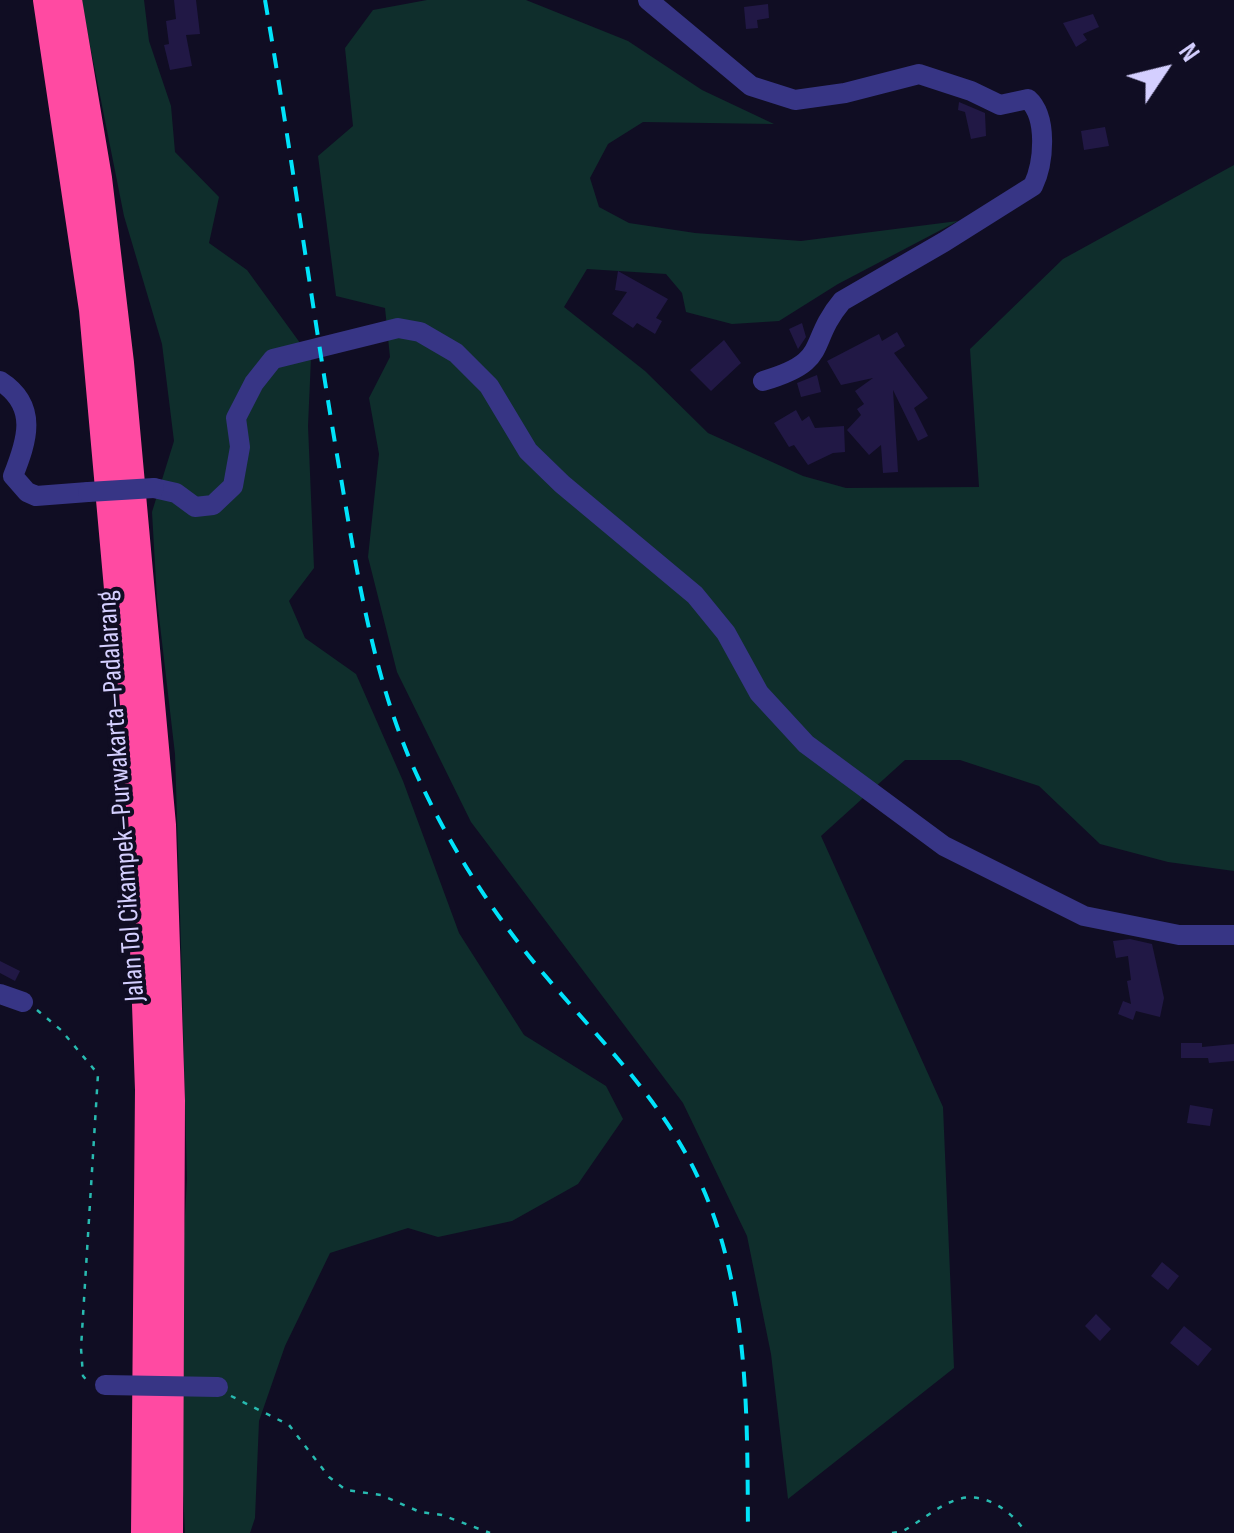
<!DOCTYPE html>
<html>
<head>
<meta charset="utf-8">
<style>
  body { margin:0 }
  #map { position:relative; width:1234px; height:1533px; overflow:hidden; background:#100d23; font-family:"Sofia Sans Condensed",sans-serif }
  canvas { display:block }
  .north { position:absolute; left:1114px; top:20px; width:100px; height:100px; -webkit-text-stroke:8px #100d23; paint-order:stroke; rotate:55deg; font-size:28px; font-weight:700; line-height:40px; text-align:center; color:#d4cfff }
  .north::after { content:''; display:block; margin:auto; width:35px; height:45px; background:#d4cfff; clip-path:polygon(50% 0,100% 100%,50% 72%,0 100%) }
</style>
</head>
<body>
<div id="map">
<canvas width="1234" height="1533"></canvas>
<div class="north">N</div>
</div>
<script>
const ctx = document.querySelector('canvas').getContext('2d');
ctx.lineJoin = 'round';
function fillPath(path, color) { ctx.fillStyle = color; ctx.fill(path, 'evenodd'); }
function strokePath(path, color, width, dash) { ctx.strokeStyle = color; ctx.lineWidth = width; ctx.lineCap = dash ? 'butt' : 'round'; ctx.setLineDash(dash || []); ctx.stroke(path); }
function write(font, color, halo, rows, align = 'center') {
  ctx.font = font + ' "Sofia Sans Condensed",sans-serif'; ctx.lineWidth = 8; ctx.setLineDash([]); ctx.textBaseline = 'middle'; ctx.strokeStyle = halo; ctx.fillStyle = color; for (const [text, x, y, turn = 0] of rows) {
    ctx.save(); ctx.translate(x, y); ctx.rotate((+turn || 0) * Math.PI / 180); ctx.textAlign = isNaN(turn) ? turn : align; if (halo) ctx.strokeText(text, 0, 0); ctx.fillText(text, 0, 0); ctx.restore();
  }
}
fillPath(new Path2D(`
  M81 0H144L149 41 171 106 175 152 219 197 209 243 247 270 311 358 308 426 314 568 289 601 305 638 356 674 403 781 459 933 524 1035 606 1086 623 1119 578 1184 512 1221 438 1237 408 1228 330 1253 285 1346 259 1421 255 1518 250 1533H185L177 1360 187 1179 181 945 175 754 157 599 152 512 174 441 162 344 124 216Z
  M427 0H526L628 41 702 90 774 124 643 122 608 144 590 178 599 207 629 223 695 233 801 241 958 221 838 284 779 321 732 324 686 312 682 293 666 274 587 269 564 307 645 371 708 433 803 476 846 488 979 487 970 349 1063 259 1234 165V871L1168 862 1100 844 1039 786 960 760H905L821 836 943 1107 954 1368 788 1499 771 1354 747 1236 683 1103 471 822 397 672 368 557 379 454 369 398 390 357 385 308 336 296 318 156 353 126 345 48 373 10Z`), '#0f2e2c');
fillPath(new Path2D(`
  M174 0H196L200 34 186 35 192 66 170 70 164 45 169 44 166 21 176 19Z
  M768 4 769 18 757 20 758 28 746 29 744 7Z
  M1093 14 1099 27 1083 34 1087 40 1076 47 1063 23Z
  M959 102 985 113 986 136 971 139 965 112 958 110Z
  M1105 127 1109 146 1084 150 1081 131Z
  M618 271 668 299 656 318 662 321 655 334 637 323 633 328 612 314 627 292 615 290Z
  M802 323 806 337 798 349 789 329Z
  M897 332 905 346 894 353 928 398 914 408 928 436 918 441 893 390 898 472 883 473 881 445 869 455 847 430 861 415 857 409 864 404 855 391 873 378 841 385 827 361 879 334 882 341Z
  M724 340 741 363 711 391 690 370Z
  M817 375 821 392 801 397 797 383Z
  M796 410 802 421 809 416 815 428 844 426 845 452 833 453 808 465 794 445 789 447 774 423Z
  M1130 939 1152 944 1164 998 1160 1017 1136 1011 1133 1020 1118 1014 1123 1001 1131 1004 1127 981 1131 980 1128 956 1116 958 1113 941Z
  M0 961 20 971 15 981 0 973Z
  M1181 1043H1202V1047L1234 1044V1061L1209 1063 1208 1058H1181Z
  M1190 1105 1213 1109 1210 1126 1187 1123Z
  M1162 1262 1179 1276 1168 1290 1151 1276Z
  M1096 1314 1111 1329 1100 1341 1085 1326Z
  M1184 1326 1212 1349 1198 1366 1170 1343Z`), '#211845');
strokePath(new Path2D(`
  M37 1010 61 1030 98 1074 81 1348 83 1376 89 1383
  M231 1396 289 1425 329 1477 346 1490 381 1495 420 1512 442 1515 490 1533
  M892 1533 903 1531C920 1522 940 1504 959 1499 985 1491 1014 1513 1026 1533`), '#28bab0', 2.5, [5, 8]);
strokePath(new Path2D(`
  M648 0 751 86 795 100 845 93 919 74 971 91 1000 105 1028 99C1048 117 1044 163 1033 186L944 242 842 301C806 344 832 361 763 381
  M0 381C39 406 27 441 13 476L27 492 36 496 88 492
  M154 488 176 493 195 507 213 505 233 486 240 447 236 418 254 383 273 359 398 328 420 332 456 353 489 386 528 451 562 484 695 595 726 633 759 693 806 744 944 846 1084 916 1179 935H1234
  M0 994 23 1002`), '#373585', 20);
strokePath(new Path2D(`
  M47 0 93 310 140 834 149 1090 145 1533
  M68 0 98 178 120 363 162 825 171 1101 169 1533`), '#ff4aa2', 28);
strokePath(new Path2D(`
  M265 0C291 150 311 300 336 449 354 552 368 658 408 755 440 830 485 903 537 966 588 1027 647 1084 686 1154 750 1269 747 1405 748 1533`), '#00e3fa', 4, [15, 12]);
strokePath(new Path2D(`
  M88 492 154 488
  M105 1385 218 1387`), '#373585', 20);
write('28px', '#d4cfff', '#100d23', [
  ["Jalan Tol Cikampek–Purwakarta–Padalarang",122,796,-94]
]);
</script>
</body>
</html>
